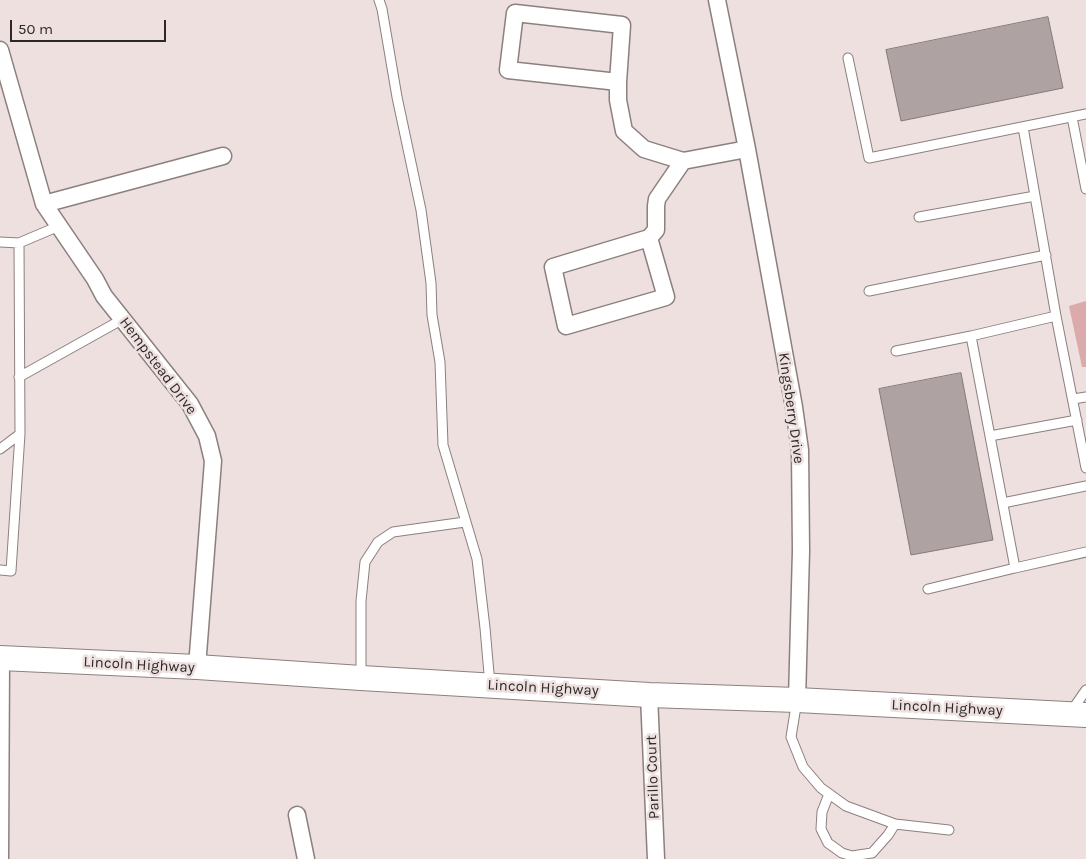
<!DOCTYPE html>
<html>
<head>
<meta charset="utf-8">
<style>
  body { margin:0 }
  #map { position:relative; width:1086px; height:859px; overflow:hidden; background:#ede0df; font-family:Karla,sans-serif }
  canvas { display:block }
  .scale { position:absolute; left:10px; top:20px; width:156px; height:22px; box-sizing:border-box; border:2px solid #2d2828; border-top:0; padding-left:6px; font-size:15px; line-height:18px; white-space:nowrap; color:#2d2828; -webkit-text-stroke:4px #ede0df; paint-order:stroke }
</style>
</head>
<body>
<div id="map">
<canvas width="1086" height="859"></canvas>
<div class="scale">50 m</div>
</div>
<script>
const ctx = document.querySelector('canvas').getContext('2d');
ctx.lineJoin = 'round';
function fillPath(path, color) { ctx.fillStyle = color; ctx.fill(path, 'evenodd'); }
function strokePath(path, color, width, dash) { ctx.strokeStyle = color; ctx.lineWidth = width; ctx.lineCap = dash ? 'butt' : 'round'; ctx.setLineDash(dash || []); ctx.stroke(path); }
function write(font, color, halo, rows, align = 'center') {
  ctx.font = font + ' Karla,sans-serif'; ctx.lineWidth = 5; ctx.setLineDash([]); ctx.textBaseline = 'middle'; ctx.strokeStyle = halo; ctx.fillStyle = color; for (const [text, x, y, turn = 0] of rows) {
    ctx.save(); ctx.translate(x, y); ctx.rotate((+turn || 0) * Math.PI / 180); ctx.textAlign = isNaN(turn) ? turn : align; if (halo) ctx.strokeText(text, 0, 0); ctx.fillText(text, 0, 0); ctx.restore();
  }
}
fillPath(new Path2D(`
  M1086 301V367H1082L1069 306Z`), '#daabaa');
const building = new Path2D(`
  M1048 17 1063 88 901 121 886 50Z
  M961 373 993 540 911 555 879 389Z`);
fillPath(building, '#afa2a2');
strokePath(building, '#867a79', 1);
const lane = new Path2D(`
  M379 0 382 9 397 97 421 210 431 283 432 315 440 362 443 445 477 559 485 628 490 685
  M848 58 869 158 1086 114
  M1072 117 1086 189
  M1023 127 1056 316 1086 468
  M919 217 1035 196
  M0 242 19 243 59 226
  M869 291 1046 255
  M1056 316 971 336 1015 568 1086 552
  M896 351 971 336
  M19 377 123 319
  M1073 399 1086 397
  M990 436 1077 420
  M0 449 20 434 19 243
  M1003 503 1086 486
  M0 570 11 571 20 434
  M928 589 1015 568
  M361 678V601L365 562 378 542 393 532 465 522
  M797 700 791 737 803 767 821 788 846 806 895 824 949 830
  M1070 713 1086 690
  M829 794 822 812 821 829 828 843 842 853 852 856 872 853 888 835 895 824`);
const street = new Path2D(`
  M717 0 747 149 794 407 800 450 801 551 797 700
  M0 50 44 204 95 279 104 296 190 404 207 436 213 461 197 667
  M618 82 622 25 515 13 508 70 618 82V100L624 131 644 149 683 161
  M44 204 223 156
  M649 238 666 297 566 326 553 267 649 238 656 230V206L657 199 683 161 747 149
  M649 695 656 859
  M297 815 306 859
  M0 859 1 658`);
const secondary = new Path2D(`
  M0 658 197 667 361 678 649 695 797 700 1086 715`);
strokePath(lane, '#8c807f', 11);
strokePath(street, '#8c807f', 19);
strokePath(secondary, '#8c807f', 26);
strokePath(lane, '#fff', 9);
strokePath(street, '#fff', 16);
strokePath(secondary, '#fff', 24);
write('15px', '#2d2828', '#ede0df', [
  ["Hempstead Drive",158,366,53],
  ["Kingsberry Drive",791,408,82],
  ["Lincoln Highway",139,665,3],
  ["Lincoln Highway",543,688,3],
  ["Lincoln Highway",947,708,3],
  ["Parillo Court",653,777,-92]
]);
</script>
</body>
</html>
